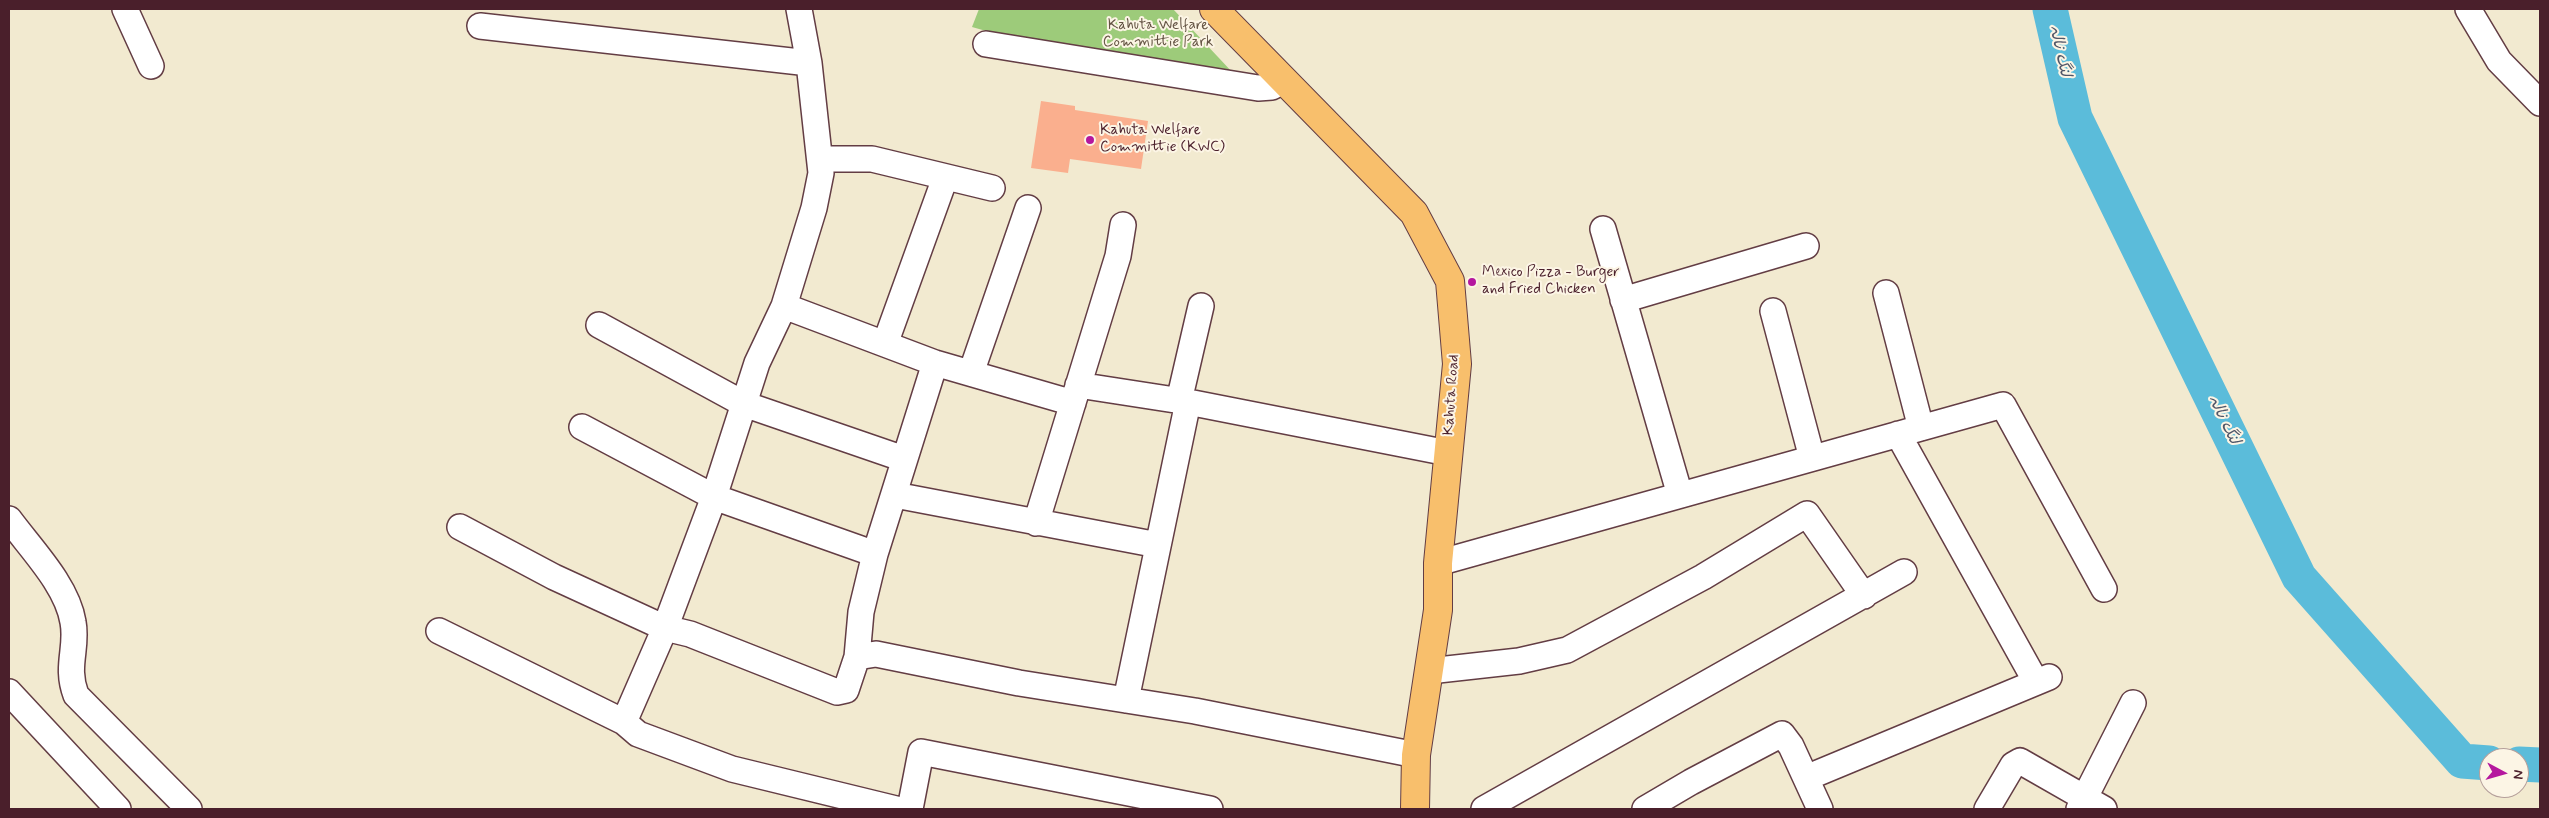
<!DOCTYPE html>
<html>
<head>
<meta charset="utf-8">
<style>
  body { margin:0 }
  #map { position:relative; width:2549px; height:818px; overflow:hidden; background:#f2ead0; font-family:Mynerve,sans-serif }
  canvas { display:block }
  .frame { position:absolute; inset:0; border:10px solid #4a1f2b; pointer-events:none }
  .north { position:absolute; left:2479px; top:748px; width:50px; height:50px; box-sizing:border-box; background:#fcf5e5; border:1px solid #b59f9b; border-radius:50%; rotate:96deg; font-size:14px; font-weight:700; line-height:20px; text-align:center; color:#4a1f2b }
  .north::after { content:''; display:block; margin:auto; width:18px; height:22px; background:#b5179e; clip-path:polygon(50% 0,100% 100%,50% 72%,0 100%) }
</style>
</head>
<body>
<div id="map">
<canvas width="2549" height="818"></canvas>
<div class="frame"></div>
<div class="north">N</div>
</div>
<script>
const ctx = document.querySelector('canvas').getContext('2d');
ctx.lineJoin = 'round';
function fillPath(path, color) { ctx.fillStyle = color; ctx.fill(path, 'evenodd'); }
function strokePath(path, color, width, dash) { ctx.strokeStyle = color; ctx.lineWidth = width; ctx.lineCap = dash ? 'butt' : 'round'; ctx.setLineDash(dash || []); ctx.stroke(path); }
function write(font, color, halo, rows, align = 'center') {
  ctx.font = font + ' Mynerve,"Playpen Sans Arabic",sans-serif'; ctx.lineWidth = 4; ctx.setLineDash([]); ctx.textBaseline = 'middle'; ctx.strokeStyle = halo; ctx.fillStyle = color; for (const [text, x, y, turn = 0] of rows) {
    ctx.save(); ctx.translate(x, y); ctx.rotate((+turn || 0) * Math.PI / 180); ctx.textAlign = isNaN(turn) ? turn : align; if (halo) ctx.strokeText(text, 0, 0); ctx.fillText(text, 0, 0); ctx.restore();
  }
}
fillPath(new Path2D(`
  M979 9H1173L1233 73 1018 40 972 27Z`), '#9dcb7a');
strokePath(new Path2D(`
  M2050 9 2075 118 2299 577 2462 761 2489 763
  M2519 764 2540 765`), '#5bbcda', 35);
fillPath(new Path2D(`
  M1041 101 1075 106V110L1148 121 1141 169 1070 159 1068 173 1031 168Z`), '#faaf8e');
const minor = new Path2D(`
  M125 9 151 66
  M2468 9 2499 61 2540 103
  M480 26 809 63
  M986 44 1258 88 1272 87 1283 80
  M820 159H872L992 188
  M1603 229 1680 495
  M1886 293 1921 428
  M1623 300 1806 246
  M784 306 814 208 821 173 809 63 799 9
  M1773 311 1812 458
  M599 325 744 404 904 459
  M885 344 945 178
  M971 373 1028 208
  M1078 385 1188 402 1448 453
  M1179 401 1201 306
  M582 427 714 497 875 554
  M1898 434 2036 682
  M895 495 1158 545
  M9 519C31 549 67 585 73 622 78 648 65 666 76 695L189 809
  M1036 523 1118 256 1123 225
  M460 527 554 577 665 628 690 634 837 692 846 690 857 657 861 612 875 554 935 363
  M1438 563 2003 405 2104 589
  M439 631 624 722 638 734 732 769 896 809
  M857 657 876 654 1019 683 1195 711 1416 755
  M1429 671 1519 661 1567 650 1703 577 1807 514 1864 596
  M9 692 118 809
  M1126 700 1188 402
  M624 722 665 628 714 497 757 363 784 306 935 363 1073 403
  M1806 778 2049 677
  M910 809 921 752 1210 809
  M1484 809 1904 572
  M1645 809 1691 782 1782 734 1791 746 1820 809
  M1987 809 2013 765 2020 761 2104 809
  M2079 809 2133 703`);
const highway = new Path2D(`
  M1214 9 1414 213 1450 281 1457 364 1438 563V610L1416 755 1415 809`);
strokePath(minor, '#633d44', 28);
strokePath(highway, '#633d44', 30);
strokePath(minor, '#fff', 25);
strokePath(highway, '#f8bf6c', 28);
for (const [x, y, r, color] of [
  [1090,140,5,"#b5179e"],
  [1472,282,5,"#b5179e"]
]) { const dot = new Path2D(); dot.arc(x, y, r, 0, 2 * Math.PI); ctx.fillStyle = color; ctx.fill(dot); strokePath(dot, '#fcf5e5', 2); }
write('15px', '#635343', '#fcf5e5', [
  ["Kahuta Welfare",1158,26],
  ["Committie Park",1158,43]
]);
write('15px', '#4a1f2b', '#fcf5e5', [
  ["Kahuta Welfare",1100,131],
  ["Committie (KWC)",1100,148],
  ["Mexico Pizza - Burger",1482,273],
  ["and Fried Chicken",1482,290]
], 'left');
write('15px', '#4a1f2b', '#fcf5e5', [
  ["Kahuta Road",1452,395,-86]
]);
write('italic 16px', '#505668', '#fcf5e5', [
  ["لنگ نالہ",2059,51,77],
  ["لنگ نالہ",2223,420,64]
]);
</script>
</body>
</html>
